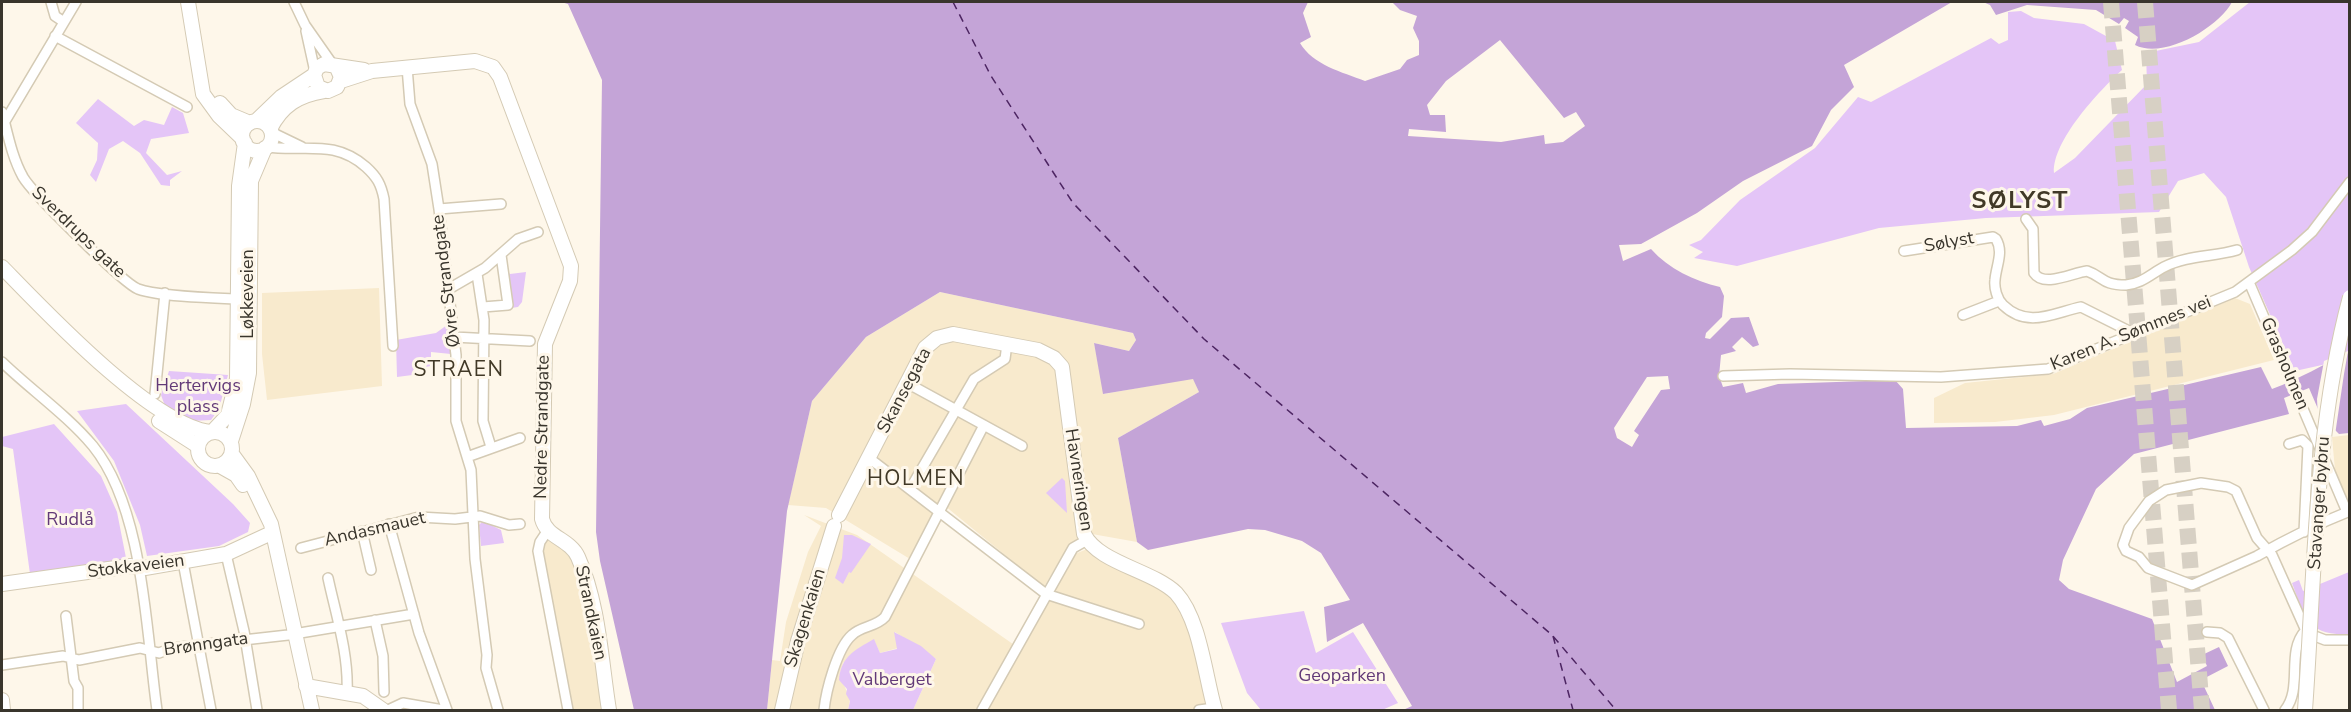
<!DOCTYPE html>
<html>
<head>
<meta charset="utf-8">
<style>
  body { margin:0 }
  #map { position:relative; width:2351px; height:712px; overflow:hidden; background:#fef7ea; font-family:"Nunito Sans",sans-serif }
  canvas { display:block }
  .frame { position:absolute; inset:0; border:3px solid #39352c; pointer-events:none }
</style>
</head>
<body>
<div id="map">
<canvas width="2351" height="712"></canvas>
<div class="frame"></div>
</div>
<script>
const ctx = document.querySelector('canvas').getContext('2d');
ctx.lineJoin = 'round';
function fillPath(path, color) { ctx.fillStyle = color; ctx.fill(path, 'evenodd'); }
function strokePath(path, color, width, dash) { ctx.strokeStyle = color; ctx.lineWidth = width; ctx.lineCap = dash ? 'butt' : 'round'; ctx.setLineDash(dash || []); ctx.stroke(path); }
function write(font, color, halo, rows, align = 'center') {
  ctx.font = font + ' "Nunito Sans",sans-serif'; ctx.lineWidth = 6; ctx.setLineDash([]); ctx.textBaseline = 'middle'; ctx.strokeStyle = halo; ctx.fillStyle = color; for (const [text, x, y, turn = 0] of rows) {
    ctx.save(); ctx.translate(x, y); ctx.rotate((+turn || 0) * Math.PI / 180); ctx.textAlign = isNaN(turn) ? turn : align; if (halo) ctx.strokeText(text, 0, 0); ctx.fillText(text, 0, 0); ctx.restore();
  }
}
fillPath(new Path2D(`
  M379 288 382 386 267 400 262 354V293Z
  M940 292 1133 333 1136 340 1129 351 1094 343 1104 394 1193 378 1199 392 1118 438 1137 542 1092 534 1067 548 1044 587 939 501 910 559 826 508 788 505 812 401 866 337Z
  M2235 298 2250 304 2274 360 2054 415 1995 422 1934 423V398L1965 383 2053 374Z
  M2349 435H2350L2349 499 2345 496 2335 470 2332 437Z
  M804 515 857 535 1020 649 1075 554 1087 549 1165 590 1182 607 1212 710H913L936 659 895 632 898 648 880 653 874 640 843 663 840 674 850 700 848 710H767L772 660 780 661 786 622 808 552 821 526Z
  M553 535 575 551 609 710H568L540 542Z`), '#f8eacd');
fillPath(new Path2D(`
  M2250 2H2349V359L2295 371 2249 267 2226 197 2204 173 2178 181 2159 212 1986 218 1879 228 1737 266 1694 258 1703 252 1689 245 1701 240 1740 200 1815 148 1858 97 1871 102 1991 38 1999 44 2008 40V12L2021 11 2034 18 2084 24 2115 41 2122 70C2099 91 2052 141 2054 173L2075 158 2147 84 2146 53 2199 42Z
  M98 99 134 126 144 120 164 125 172 107 183 113 189 133 151 139 146 153 167 175 182 171 170 180V186L161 185 140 153 123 141 109 149 96 182 90 175 97 160 98 143 76 123Z
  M507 271 510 274 526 272 522 302 518 307 511 308Z
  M447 325 451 354 431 352V366L420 368V374L397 377 396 340 436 333Z
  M169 371 228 375 219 409 211 420 191 421 165 406 161 395Z
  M126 404 233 504 250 523 248 532 219 546 147 556 140 525 114 461 77 411Z
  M54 424 101 476 117 512 127 563 30 574 13 449 2 446V437Z
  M1062 478 1065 481 1067 513 1046 493Z
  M483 521 501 530 504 543 481 546 479 525Z
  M844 535H852L871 544 851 573 849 572 843 584 835 578 842 558Z
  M2349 572V634C2307 636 2305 617 2292 583L2299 580 2303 591Z
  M1304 611 1316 653 1353 632 1398 703 1382 710H1261L1247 693 1221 623Z
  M894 632 921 646 936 659 913 710H848L850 701 846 694 847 689 839 680C841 656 855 650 874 639L880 653 897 649Z`), '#e4c5f7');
fillPath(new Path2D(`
  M561 2H1308L1303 13 1311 37 1300 43C1313 65 1342 72 1365 81L1400 69 1407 60 1419 55V41L1413 28 1417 16 1400 10 1392 2H1952L1844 65 1854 87 1831 110 1812 146 1743 181 1697 213 1641 244 1619 245 1623 261 1651 249C1669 269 1694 281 1720 287L1724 296 1722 317 1706 333 1705 338 1710 339 1731 318 1749 317 1759 345 1753 347 1742 337 1732 347 1736 351 1721 355 1719 376 1723 387 1743 383 1746 393 1778 384 1895 380 1903 389 1906 428 2017 426 2041 420 2044 426 2070 419 2087 408 2261 367 2272 389C2300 379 2323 364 2349 353V433L2339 434 2321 416 2309 388 2284 398 2289 414 2134 454 2096 489 2063 560 2059 580 2069 589 2152 619 2177 682 2207 666 2202 655 2219 647 2228 666 2201 680 2215 710H1403L1412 706 1363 623 1327 642 1324 607 1350 600 1321 553 1302 541 1265 530 1248 529 1148 550 1137 542 1118 438 1199 392 1193 379 1103 394 1094 343 1129 351 1136 340 1133 333 940 292 866 337 812 401 787 511 767 710H634L600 561 596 532 602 80 568 4ZM1500 40 1564 118 1576 112 1585 126 1563 142 1545 144 1544 135 1501 142 1408 136 1409 129 1446 132 1445 115H1430L1427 105 1446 81ZM1668 376 1670 389 1661 390 1634 431 1639 435 1632 447 1617 438 1614 428 1647 377Z
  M1983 2H2232C2219 27 2164 60 2135 45L2138 37 2125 28 2129 21 2124 18 2119 24 2096 10 2027 5 1996 15 1990 5Z`), '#c4a4d7');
fillPath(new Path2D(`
  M2348 351 2344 374 2335 435 2318 417 2317 399 2324 361Z`), '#fef7ea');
strokePath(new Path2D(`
  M953 2 991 76 1073 203 1204 339 1552 635 1616 710
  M1553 636 1573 710`), '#4d2562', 1.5, [8, 6]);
strokePath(new Path2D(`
  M2111 2 2169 710
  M2145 2 2202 710`), '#d7d0c4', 16, [16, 8]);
const street = new Path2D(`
  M51 2 55 16 64 22
  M294 2 305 25 333 65
  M306 31 315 72
  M55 36 187 107
  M407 67 410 104 432 164 439 209 456 355V421L471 470 475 559 487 655 486 668 498 710
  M2 112C8 135 12 157 23 177 33 194 123 283 138 289 161 297 214 298 239 299
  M4 123 76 2
  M271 132 302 147
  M267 147C305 152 334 139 366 167 377 177 381 184 384 199L393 346
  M439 209 501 204
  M2026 219 2033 229 2034 273C2044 288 2072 273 2087 271 2104 277 2102 285 2126 285 2141 284 2151 274 2164 267 2187 255 2213 257 2237 250
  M1904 251 1993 237 1996 239C2004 252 1996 266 1995 280 1994 288 1997 299 2003 305 2028 329 2053 313 2081 307L2135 334
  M477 274 484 320 483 421 491 447
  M2249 282 2347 512
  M447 290 485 268 518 239 538 232
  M483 307 508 305 501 255
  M1963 315 1999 301
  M454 337 530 341
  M2 362C31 390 67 415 93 446 144 509 146 632 157 710
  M1723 376 1790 374 1941 377 2048 369 2235 292 2292 250 2312 232 2350 182
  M907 383 1022 446
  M155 394 165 293
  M2289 444 2302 440 2308 446 2304 532
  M467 457 520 438
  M869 458 1046 594 1139 624
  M910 489 974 379 1005 359 1007 344
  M2350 511C2317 524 2287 539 2257 556L2192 585 2148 568 2139 557 2126 551 2123 545 2129 528 2149 501 2166 490 2201 483 2228 487 2236 491 2257 538 2272 555 2307 633 2325 640H2350
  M389 524 419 633 447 710
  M548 530 540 542 538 551 568 710
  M362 531 371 570
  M301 548 419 517 455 519 480 516 509 525 520 524
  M226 554 244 631 257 710
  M183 562 211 710
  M328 578C336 615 349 655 347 693
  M66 616 74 681 78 688V710
  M375 620 383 656 384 692
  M2207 632 2220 633 2228 638 2264 710
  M2 665 63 656 79 660 140 648 159 653 172 648 288 635 414 614
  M388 710 403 703 443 710
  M824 710C826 691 837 648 852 635 861 626 876 627 885 617L984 425
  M982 710 1073 548 1087 540
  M1199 710 1214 708
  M2285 710C2303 688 2286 652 2305 631`);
const secondary = new Path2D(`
  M188 2 203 94 219 116 243 139
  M337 68 341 77 337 87 328 91 318 87 314 75 317 68 324 64 364 70
  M341 81 372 71 475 61 493 67 500 77 571 266 570 281 545 344 542 519C547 538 570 539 578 557 599 604 601 661 609 710
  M220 103 231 115 250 123
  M256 121 281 97 314 75
  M242 136a15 15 0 1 1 30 0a15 15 0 1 1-30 0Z
  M270 129C282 105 299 95 324 91
  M2 267C45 311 151 424 210 432
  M159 421 198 446
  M198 449a17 17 0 1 1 34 0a17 17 0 1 1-34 0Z
  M212 432 228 415 237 379 239 186 245 143
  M231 441 243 404 249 373 251 181 265 148
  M232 454 248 476 271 524 312 710
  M220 466 236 475 243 485
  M839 515 925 348 937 338 953 334 1038 350 1054 358 1062 367 1084 534C1098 563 1152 570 1176 593 1200 619 1205 676 1215 710
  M2 584 130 566 145 568 226 554 267 535
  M306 686 363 696 383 710
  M2 700 3 710
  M782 710 798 641 834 526`);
strokePath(street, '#d4cab4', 12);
strokePath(secondary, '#d4cab4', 16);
strokePath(street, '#fff', 9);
strokePath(secondary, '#fff', 14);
const secondaryBridge = new Path2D(`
  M2305 710C2315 573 2314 431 2350 297`);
strokePath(secondaryBridge, '#d4cab4', 16, []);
strokePath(secondaryBridge, '#fff', 14);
write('18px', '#39352c', '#fef7ea', [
  ["Sverdrups gate",78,233,44],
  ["Sølyst",1949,243,-10],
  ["Øvre Strandgate",447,281,-97],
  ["Løkkeveien",249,294,-90],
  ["Karen A. Sømmes vei",2131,334,-22],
  ["Grasholmen",2284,364,67],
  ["Skansegata",905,391,-62],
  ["Nedre Strandgate",543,427,-89],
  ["Havneringen",1078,480,81],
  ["Stavanger bybru",2320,503,-86],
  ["Andasmauet",375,530,-13],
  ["Stokkaveien",136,567,-7],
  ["Strandkaien",590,613,78],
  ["Skagenkaien",806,618,-73],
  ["Brønngata",206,645,-8]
]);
write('18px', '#623978', '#fef7ea', [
  ["Hertervigs",198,387],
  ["plass",198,408],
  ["Rudlå",70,521],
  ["Geoparken",1342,677],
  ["Valberget",892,681]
]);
ctx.letterSpacing = '1.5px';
write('21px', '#413927', '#fef7ea', [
  ["STRAEN",459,371],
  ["HOLMEN",916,480]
]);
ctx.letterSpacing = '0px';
ctx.letterSpacing = '1.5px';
write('bold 24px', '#413927', '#fef7ea', [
  ["SØLYST",2020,202]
]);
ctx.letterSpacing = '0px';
</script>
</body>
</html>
